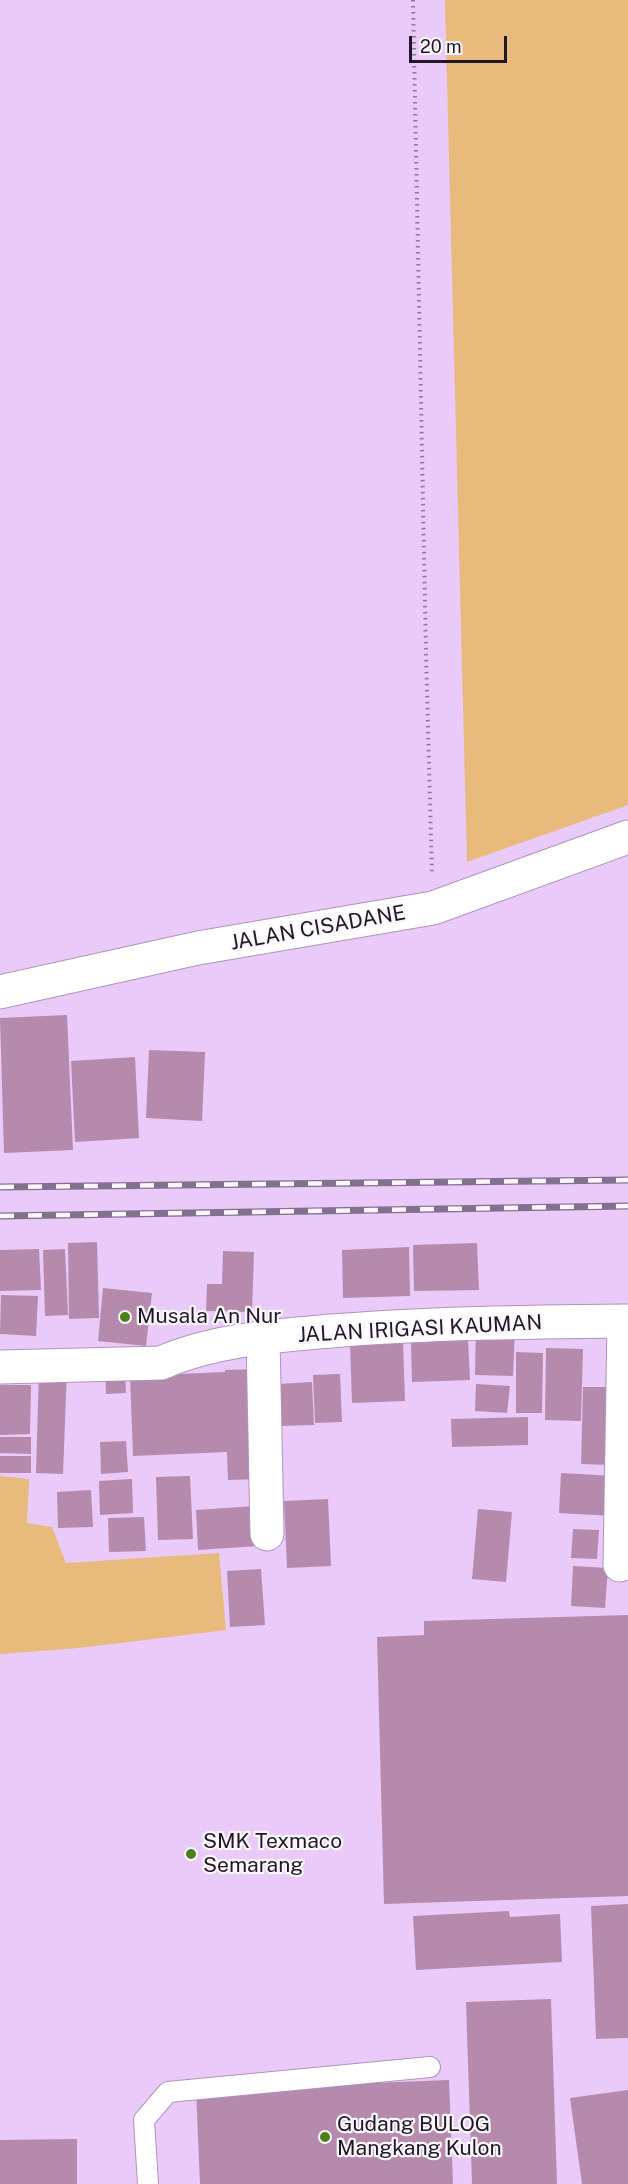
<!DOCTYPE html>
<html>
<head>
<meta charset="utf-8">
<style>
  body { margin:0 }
  #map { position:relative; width:628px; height:2184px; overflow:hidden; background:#e9caf9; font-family:"Public Sans",sans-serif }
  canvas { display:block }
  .scale { position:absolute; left:409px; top:36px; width:98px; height:27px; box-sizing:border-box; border:3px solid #221727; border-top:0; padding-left:8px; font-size:18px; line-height:21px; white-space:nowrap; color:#221727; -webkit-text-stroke:4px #faf7fc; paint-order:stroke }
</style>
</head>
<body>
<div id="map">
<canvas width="628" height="2184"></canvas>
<div class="scale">20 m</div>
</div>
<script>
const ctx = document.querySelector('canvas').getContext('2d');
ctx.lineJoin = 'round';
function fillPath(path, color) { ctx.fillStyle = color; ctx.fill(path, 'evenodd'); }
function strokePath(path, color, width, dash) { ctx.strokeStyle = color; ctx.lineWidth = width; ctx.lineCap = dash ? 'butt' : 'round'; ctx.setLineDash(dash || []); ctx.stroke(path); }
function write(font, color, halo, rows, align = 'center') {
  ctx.font = font + ' "Public Sans",sans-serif'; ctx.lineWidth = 4.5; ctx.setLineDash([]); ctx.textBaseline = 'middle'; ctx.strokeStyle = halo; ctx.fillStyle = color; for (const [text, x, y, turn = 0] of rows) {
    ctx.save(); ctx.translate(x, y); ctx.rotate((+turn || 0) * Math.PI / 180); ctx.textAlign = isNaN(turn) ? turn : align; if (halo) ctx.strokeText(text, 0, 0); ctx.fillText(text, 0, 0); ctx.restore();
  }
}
fillPath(new Path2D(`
  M445 0H628V805L467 862Z
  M0 1476 29 1479 27 1523 52 1527 66 1563 219 1553 226 1630 79 1648 0 1654Z`), '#e8ba7c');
fillPath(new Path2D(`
  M67 1015 73 1150 4 1153 0 1018Z
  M149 1050 205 1052 202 1121 146 1118Z
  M135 1057 139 1138 75 1142 71 1061Z
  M97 1242 99 1318 69 1319 68 1243Z
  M477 1243 479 1290 414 1291 413 1245Z
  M409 1247 410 1296 343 1298 342 1250Z
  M39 1249 41 1290 0 1291V1250Z
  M65 1249 68 1315 45 1316 43 1250Z
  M223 1251 254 1252 252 1312 206 1311 207 1284H222Z
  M103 1288 152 1293 146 1346 98 1341Z
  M1 1295 38 1296 36 1336 0 1334Z
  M476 1327 515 1328 513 1376 475 1375Z
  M468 1339 470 1380 412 1382 411 1342Z
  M403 1342 405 1401 352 1403 350 1344Z
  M546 1348 583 1349 581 1421 545 1420Z
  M516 1352 543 1353 542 1413H516Z
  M39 1369 67 1370 63 1474 36 1473Z
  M125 1369 126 1393 106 1394 105 1370Z
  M258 1369 261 1479 228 1480 227 1452 133 1456 130 1376 225 1372V1370Z
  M340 1374 342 1422 315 1423 313 1375Z
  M312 1382 314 1425 280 1426 279 1384Z
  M476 1384 510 1386 507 1413 475 1411Z
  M0 1385H31L30 1434 0 1435Z
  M583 1387H613L611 1465 581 1464Z
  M528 1417V1445L452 1447 451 1419Z
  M0 1437H31V1454L0 1453Z
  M126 1441 128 1472 101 1474 100 1442Z
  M0 1456H31V1473H0Z
  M561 1473 615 1476 612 1516 559 1513Z
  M190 1476 193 1539 158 1540 156 1477Z
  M132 1479 133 1513 100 1515 99 1481Z
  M91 1490 93 1527 58 1528 57 1492Z
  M328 1499 331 1566 287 1568 284 1501Z
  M255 1506 258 1546 198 1550 196 1510Z
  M478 1509 512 1512 506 1582 472 1579Z
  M144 1517 146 1551 109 1552 108 1518Z
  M573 1529 599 1530 597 1559 571 1558Z
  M573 1566 608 1568 605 1608 571 1606Z
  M261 1569 265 1625 230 1627 227 1571Z
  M628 1615V1896L384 1904 377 1637 424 1635V1621Z
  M628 1904V2038L596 2039 591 1906Z
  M509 1911 510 1917 560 1914 562 1962 416 1970 413 1916Z
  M551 1999 557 2184H472L466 2002Z
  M449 2080 453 2184H200L196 2090Z
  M628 2090V2184H582L570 2098Z
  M77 2139V2184H0V2140Z`), '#b68aad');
const service = new Path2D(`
  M148 2184 144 2120 168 2092 430 2067`);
const minor = new Path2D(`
  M0 992 198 948 433 908 628 837
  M263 1337 267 1534
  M0 1367 161 1363C214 1340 274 1336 331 1331 430 1323 529 1322 628 1321
  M620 1565 624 1321`);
strokePath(service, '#b093bf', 22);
strokePath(minor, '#b093bf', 35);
strokePath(new Path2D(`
  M413 0 426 653 432 874`), '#8d7797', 4, [1.5, 4.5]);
strokePath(service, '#fff', 20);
strokePath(minor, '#fff', 33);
const rail = new Path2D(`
  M0 1187 628 1180
  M0 1216 628 1206`);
strokePath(rail, '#846f8f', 7);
strokePath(rail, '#faf7fc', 4.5, [14]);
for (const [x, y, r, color] of [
  [125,1317,6,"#4a8118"],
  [191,1854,6,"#4a8118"],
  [325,2137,6,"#4a8118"]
]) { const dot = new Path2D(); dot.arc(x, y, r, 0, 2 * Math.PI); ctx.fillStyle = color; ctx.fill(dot); strokePath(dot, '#faf7fc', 2); }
write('21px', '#221727', '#faf7fc', [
  ["JALAN CISADANE",318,928,-10],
  ["JALAN IRIGASI KAUMAN",420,1329,-3]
]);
write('21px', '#221727', '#faf7fc', [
  ["Musala An Nur",137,1317],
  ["SMK Texmaco",203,1842],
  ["Semarang",203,1866],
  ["Gudang BULOG",337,2125],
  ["Mangkang Kulon",337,2149]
], 'left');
</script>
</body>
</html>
